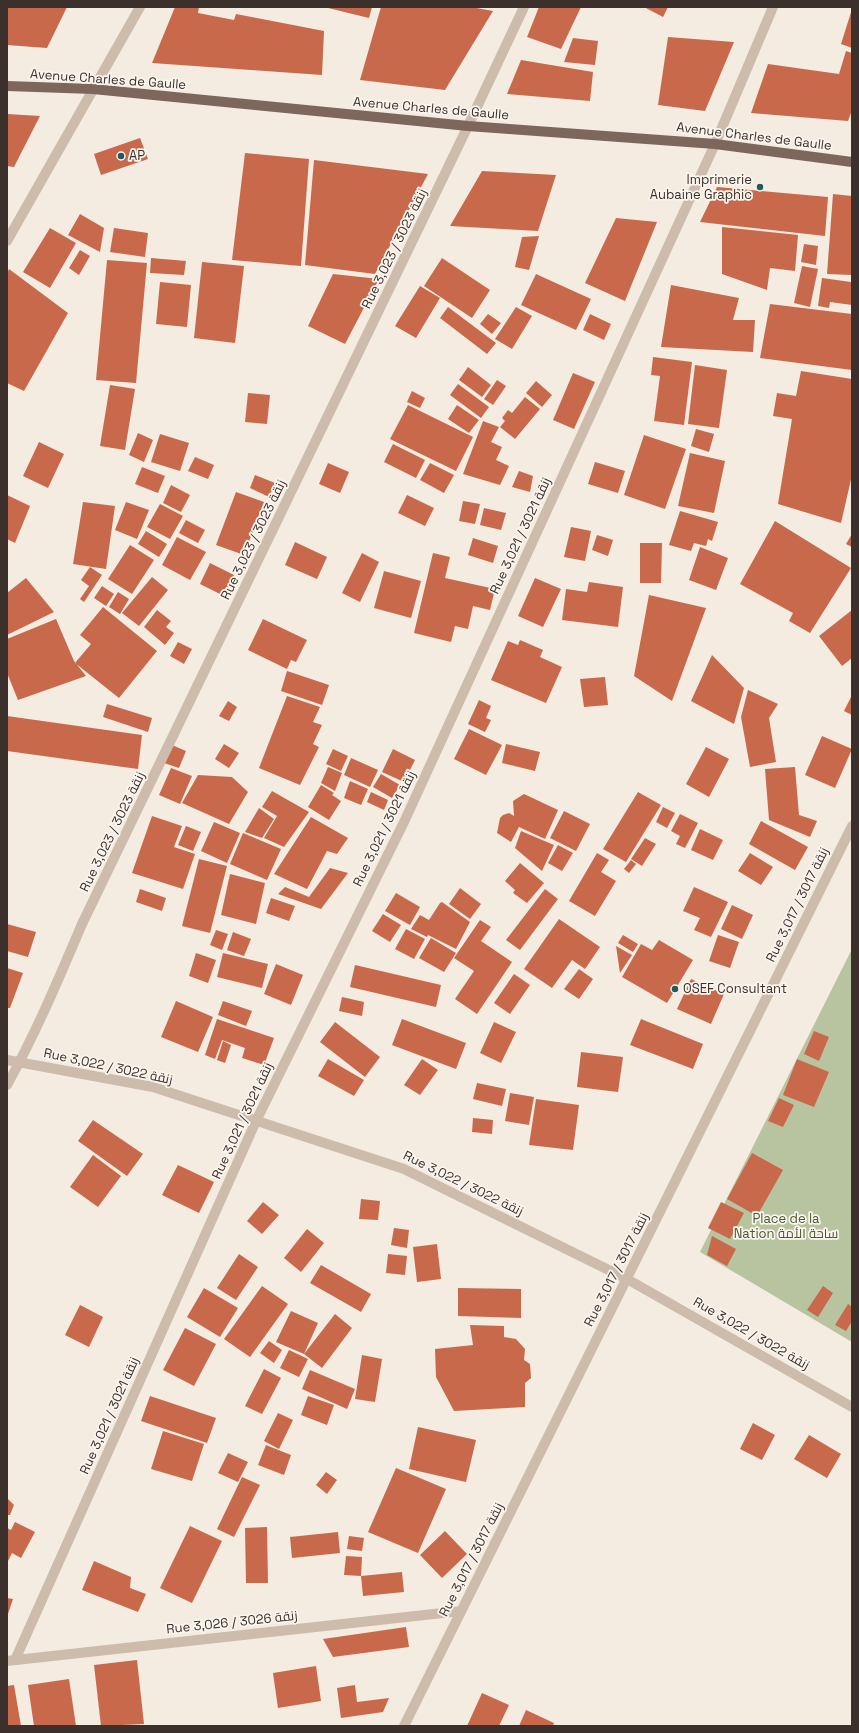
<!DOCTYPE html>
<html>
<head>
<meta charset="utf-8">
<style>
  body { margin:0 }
  #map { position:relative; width:859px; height:1733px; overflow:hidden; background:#f4ebe1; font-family:"Space Grotesk",sans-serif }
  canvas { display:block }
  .frame { position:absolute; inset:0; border:8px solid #3b302b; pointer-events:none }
</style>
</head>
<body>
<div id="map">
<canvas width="859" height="1733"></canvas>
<div class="frame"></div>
</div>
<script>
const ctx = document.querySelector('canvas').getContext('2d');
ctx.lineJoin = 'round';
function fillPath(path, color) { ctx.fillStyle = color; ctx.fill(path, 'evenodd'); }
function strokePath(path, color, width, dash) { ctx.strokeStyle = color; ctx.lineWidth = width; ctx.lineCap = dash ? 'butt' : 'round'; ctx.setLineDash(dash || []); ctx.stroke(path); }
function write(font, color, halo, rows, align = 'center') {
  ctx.font = font + ' "Space Grotesk",Cairo,sans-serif'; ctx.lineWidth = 3.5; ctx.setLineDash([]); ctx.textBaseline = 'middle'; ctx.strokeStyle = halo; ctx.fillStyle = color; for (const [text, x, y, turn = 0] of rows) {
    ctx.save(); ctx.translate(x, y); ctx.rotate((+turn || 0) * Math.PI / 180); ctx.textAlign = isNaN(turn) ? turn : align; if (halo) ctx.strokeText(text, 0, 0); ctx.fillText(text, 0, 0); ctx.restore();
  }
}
fillPath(new Path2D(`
  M852 949V1342L700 1252Z`), '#b8c4a0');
fillPath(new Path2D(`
  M7 7H67L47 48 7 45Z
  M175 7H199L198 13 234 20 236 14 324 31 322 75 152 63Z
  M324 7H372L369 18Z
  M381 7H471L493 11 445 90 360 80Z
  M539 7H581L561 49 527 37Z
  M644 7H668L663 17Z
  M852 9V48L841 44Z
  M668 37 734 42 705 111 658 105Z
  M573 38 598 41 595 65 564 62Z
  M846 51 852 53V110L848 121 751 113 768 64 839 74Z
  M521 60 593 72 590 101 507 94Z
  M7 114 40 116 14 167 7 166Z
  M140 138 148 159 101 175 94 154Z
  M245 153 309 159 301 266 232 260Z
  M314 160 428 174 375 274 305 265Z
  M482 171 556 175 538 231 450 226Z
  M717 187 828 197 825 236 700 222Z
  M833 194 852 196V275L827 274Z
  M80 214 104 228 100 252 68 235Z
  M616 218 657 222 625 301 585 283Z
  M722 227 798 235 795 271 770 268 767 290 722 274Z
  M50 228 76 243 50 288 23 272Z
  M114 228 148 233 145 257 110 252Z
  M539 236 529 270 515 267 522 237Z
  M804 244 818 246 816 265 801 262Z
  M80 250 90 256 79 275 69 268Z
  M151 258 186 261 184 275 150 273Z
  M442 258 490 290 472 318 424 286Z
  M107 260 147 263 136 383 96 380Z
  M202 262 244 266 235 343 194 338Z
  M802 266 818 269 810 307 794 303Z
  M9 269 68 313 24 391 7 383V274Z
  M333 274 379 279 345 344 308 326Z
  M536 274 591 299 576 330 521 305Z
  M822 278 851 282 852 305 830 302 829 308 818 306Z
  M160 282 191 285 187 327 156 324Z
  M671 285 739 298 733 320H755L753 352 661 347Z
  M420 286 440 298 416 338 395 326Z
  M770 304 852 314V370L760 358Z
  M448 307 496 343 487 354 440 318Z
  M516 307 532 316 512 349 495 339Z
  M488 314 501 323 492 334 480 324Z
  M590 314 611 324 604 340 583 330Z
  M653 357 692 362 684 425 654 421 660 376 651 375Z
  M695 365 727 370 719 428 688 424Z
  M468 367 491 385 482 397 459 380Z
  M801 371 852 379V475L841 523 778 504 792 419 773 416 777 393 796 396Z
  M573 373 595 382 574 429 553 420Z
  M497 380 506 386 493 405 484 399Z
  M536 381 552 395 542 407 526 393Z
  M458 384 489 407 481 418 450 395Z
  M110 385 135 389 125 450 100 446Z
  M412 391 425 398 420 408 407 402Z
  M248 393 270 395 267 424 245 422Z
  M525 397 540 409 515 439 500 427 505 421 502 418 508 410 512 413Z
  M408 405 473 437 456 471 390 439Z
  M457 405 479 420 469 433 448 419Z
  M483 421 499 427 491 442 502 447 496 460 509 466 500 485 463 474Z
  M696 429 714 434 709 452 691 446Z
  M138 433 153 440 144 462 129 455Z
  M160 434 189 443 180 471 151 462Z
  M644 435 686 449 665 509 624 495Z
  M39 442 64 454 48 488 23 476Z
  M393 444 425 460 416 478 384 462Z
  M690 453 725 461 714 513 678 506Z
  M195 457 214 465 208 479 188 471Z
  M595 462 625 471 618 493 588 484Z
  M328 463 349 472 340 493 319 484Z
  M430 463 454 475 444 493 420 480Z
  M142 467 165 476 158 493 135 484Z
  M519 471 533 476 530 492 512 487Z
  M255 475 275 483 269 497 250 488Z
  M171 485 190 495 181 512 163 503Z
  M236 492 264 502 244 555 216 545Z
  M7 495 30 506 15 543 7 539Z
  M407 495 434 508 425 526 398 513Z
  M463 501 480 504 475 524 459 521Z
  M83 502 115 506 106 569 73 564Z
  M126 502 149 510 137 539 115 530Z
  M160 504 183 516 170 539 147 527Z
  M484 508 506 513 501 530 480 525Z
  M680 511 718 522 712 541 708 539 706 546 694 543 691 551 669 545Z
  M186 520 205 530 198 543 179 533Z
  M775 521 851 568 810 633 789 621 793 613 740 584Z
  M571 527 591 531 585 561 564 557Z
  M146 531 167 544 159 557 138 544Z
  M852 534V547L846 544Z
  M597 535 613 540 608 556 592 550Z
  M177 537 206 552 190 580 162 565Z
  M473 538 498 546 493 563 468 555Z
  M295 542 327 557 317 579 285 565Z
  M640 543H662L661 583H640Z
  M130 545 154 560 132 594 108 579Z
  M700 547 728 558 716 590 689 580Z
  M362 553 379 562 360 602 342 593Z
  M433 553 450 557 445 578 495 589 490 610 473 606 468 629 455 626 451 642 414 633Z
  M210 563 234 575 224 596 200 584Z
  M90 567 102 575 84 602 80 599 89 586 81 580Z
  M384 571 421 581 411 618 374 608Z
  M152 577 168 590 139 626 122 613Z
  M26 578 54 612 7 635V593Z
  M535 578 561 589 543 627 518 616Z
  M589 582 623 587 618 627 562 620 566 589 587 592Z
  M102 586 114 594 106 606 94 598Z
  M118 592 129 599 120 614 109 607Z
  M649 595 706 608 672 701 634 676Z
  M103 607 157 651 119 698 75 663 91 644 80 635Z
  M157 610 171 621 166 627 174 633 165 645 144 627Z
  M852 610V658L842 666 819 636Z
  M56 619 74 661 86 676 18 700 7 673V639Z
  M263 619 307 640 296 662 291 660 287 669 248 650Z
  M520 640 543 650 540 657 562 667 546 703 491 680 508 641 518 645Z
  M178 642 192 649 184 664 170 656Z
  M712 655 744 688 734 724 691 701Z
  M287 671 329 685 322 705 281 691Z
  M605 677 608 705 584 707 580 679Z
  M748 690 778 704 769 718 776 762 750 767 741 717Z
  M852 695V715L844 711Z
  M287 696 320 707 313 722 322 725 313 744 319 747 300 785 259 768Z
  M479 700 491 706 486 718 491 720 485 732 468 724Z
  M228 701 237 707 229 721 219 716Z
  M107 704 152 718 148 732 103 717Z
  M7 716 142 735 138 769 7 751Z
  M469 729 502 745 486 775 454 759Z
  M822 736 852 749 835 788 805 775Z
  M224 744 239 753 229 768 215 759Z
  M506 744 540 752 535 771 502 763Z
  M172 745 186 751 179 768 164 763Z
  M706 747 729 759 709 797 686 784Z
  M333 749 348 756 341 771 326 764Z
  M393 749 415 760 404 782 382 772Z
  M351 758 378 770 370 787 344 775Z
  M328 767 342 773 335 791 321 783Z
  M795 767 799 815 817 821 810 837 769 820 765 769Z
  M171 768 192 776 180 804 159 795Z
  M381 774 400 785 392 798 373 787Z
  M198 775 232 777 248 792 229 824 182 803Z
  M350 781 368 789 361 805 344 798Z
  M321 785 334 793 332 795 341 801 329 820 308 807Z
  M272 791 309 812 284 847 264 838 277 816 262 807Z
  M371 792 388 800 384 810 367 802Z
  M638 792 661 805 626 862 603 849Z
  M524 794 558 810 545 839 519 827 511 842 497 833 500 818 503 815 509 813 514 816 513 801Z
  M663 807 675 813 667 828 656 822Z
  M259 808 274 819 262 838 245 832Z
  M564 811 590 824 576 851 550 838Z
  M680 814 698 823 685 848 676 844 680 836 671 831Z
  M152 816 182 826 174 847 195 854 183 889 132 873Z
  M311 817 348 838 337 854 327 851 307 889 274 874Z
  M761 821 808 847 795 870 749 844Z
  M214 822 240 833 227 863 201 851Z
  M186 826 201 832 193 851 178 845Z
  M700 829 723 840 713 860 691 850Z
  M521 831 554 845 542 871 515 848Z
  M243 833 281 849 267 880 230 864Z
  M645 838 656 844 642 866 631 859Z
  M558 845 573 853 562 871 548 863Z
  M597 853 609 860 601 872 616 881 595 916 569 901Z
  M750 853 773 867 761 885 738 871Z
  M199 859 227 866 210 933 182 926Z
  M631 860 636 864 629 873 624 869Z
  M520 863 544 883 527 903 513 893 515 890 505 881Z
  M330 868 348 873 321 909 278 894 285 887 309 897Z
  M230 874 265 883 256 924 221 915Z
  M694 887 728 902 711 937 694 930 700 918 683 911Z
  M460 888 481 904 470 919 449 904Z
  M140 889 166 898 162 911 136 902Z
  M545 889 558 899 520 950 506 940Z
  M396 893 420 907 410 925 385 911Z
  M271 898 295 906 289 921 266 913Z
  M442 902 470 922 456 949 428 935 427 937 411 929 420 915 429 920 440 903Z
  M732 905 753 915 742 939 721 929Z
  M383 914 401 925 390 942 372 931Z
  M559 919 600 947 585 969 572 960 552 988 524 969Z
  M480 920 491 927 481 941 512 962 477 1014 455 999 474 971 454 958Z
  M7 924 36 932 28 957 7 951Z
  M406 929 425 939 414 959 395 949Z
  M216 930 228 934 222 950 210 945Z
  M233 932 251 939 244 956 227 950Z
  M623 935 638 944 633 952 618 943Z
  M718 935 739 942 730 968 709 961Z
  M431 938 456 953 444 972 419 958Z
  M659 940 693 960 667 1003 622 977 641 944 652 950Z
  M616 946 632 955 620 973Z
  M196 953 216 960 208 983 189 976Z
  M223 953 268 964 262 988 217 977Z
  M276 964 303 975 291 1005 264 994Z
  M355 965 441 985 436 1007 350 987Z
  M7 968 23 973 10 1008H7Z
  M579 969 593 979 579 999 564 989Z
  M514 974 530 985 510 1014 494 1003Z
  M691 979 724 994 711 1024 677 1009Z
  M342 997 364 1002 362 1016 339 1011Z
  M176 1001 213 1017 198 1052 161 1037Z
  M223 1001 252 1011 246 1026 218 1015Z
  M217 1019 274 1038 264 1065 242 1058 245 1048 222 1040 215 1059 205 1055Z
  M402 1019 466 1043 456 1069 392 1045Z
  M641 1019 703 1044 693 1069 630 1045Z
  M335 1022 380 1057 365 1077 320 1042Z
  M494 1022 516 1032 501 1063 480 1053Z
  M814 1031 829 1037 819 1061 804 1054Z
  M223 1041 231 1045 225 1063 217 1060Z
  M581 1052 623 1057 618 1092 577 1087Z
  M328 1059 364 1080 354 1096 318 1076Z
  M422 1059 438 1070 420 1095 404 1085Z
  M797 1059 829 1072 814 1107 783 1095Z
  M477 1083 506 1089 502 1106 473 1099Z
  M510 1093 534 1097 529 1125 505 1121Z
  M779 1098 794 1105 783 1127 768 1121Z
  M536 1099 579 1105 573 1150 529 1145Z
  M473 1118 493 1120 492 1134 472 1132Z
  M93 1120 143 1154 127 1176 78 1141Z
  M752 1153 783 1170 757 1216 727 1199Z
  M93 1155 121 1176 98 1207 70 1187Z
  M178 1165 214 1182 199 1213 162 1195Z
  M361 1199 380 1201 378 1220 359 1219Z
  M263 1202 279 1215 262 1234 247 1221Z
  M721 1202 744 1213 730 1239 708 1228Z
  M394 1228 409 1230 407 1248 391 1245Z
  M307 1229 324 1243 301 1272 284 1258Z
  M712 1236 736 1249 727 1266 707 1255Z
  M437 1244 441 1279 417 1282 413 1247Z
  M239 1254 258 1267 236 1300 217 1288Z
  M388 1254 407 1256 405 1275 386 1273Z
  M321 1265 371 1294 361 1312 310 1283Z
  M262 1286 288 1304 250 1357 224 1339Z
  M823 1286 833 1293 818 1317 807 1310Z
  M204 1288 238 1308 220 1337 187 1317Z
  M458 1288 521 1289V1318L458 1316Z
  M848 1304 852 1307V1321L846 1331 835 1325Z
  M80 1305 103 1317 89 1347 65 1335Z
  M291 1311 318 1323 304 1354 276 1342Z
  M335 1314 352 1328 322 1368 304 1354Z
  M470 1325 504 1326V1337L516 1339 525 1349 524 1360 530 1364 531 1378 525 1383V1407L454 1411 436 1377 435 1349 473 1345Z
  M185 1328 216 1344 194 1386 163 1370Z
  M269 1341 282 1350 274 1363 260 1353Z
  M289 1350 308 1359 299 1377 280 1368Z
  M362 1355 382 1359 375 1402 355 1399Z
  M264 1369 281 1378 262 1414 245 1406Z
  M310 1370 355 1389 347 1409 302 1389Z
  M150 1396 216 1418 207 1443 141 1421Z
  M308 1396 334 1405 327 1425 301 1415Z
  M278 1413 293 1420 279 1449 264 1441Z
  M753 1423 775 1435 762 1460 740 1449Z
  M418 1427 476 1440 466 1482 409 1469Z
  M163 1431 204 1444 192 1481 151 1469Z
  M809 1435 841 1454 827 1478 794 1459Z
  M266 1445 291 1455 284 1475 258 1465Z
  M228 1453 248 1462 238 1482 218 1473Z
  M396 1468 446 1489 418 1553 368 1532Z
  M326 1472 337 1480 327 1494 316 1485Z
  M242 1477 260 1485 234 1537 217 1529Z
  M7 1498 14 1505 10 1515H7Z
  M15 1522 35 1532 21 1558 12 1553 7 1563V1528L11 1530Z
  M190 1526 222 1541 192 1603 160 1588Z
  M267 1527 268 1583H246L245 1528Z
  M445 1531 467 1554 442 1578 420 1555Z
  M338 1532 340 1553 292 1558 290 1537Z
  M349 1536 364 1538 362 1551 347 1549Z
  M346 1556 362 1557 361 1576 344 1575Z
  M94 1561 131 1577 130 1588 146 1594 138 1612 82 1590Z
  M402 1572 404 1592 363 1596 361 1576Z
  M7 1598 13 1599 7 1617Z
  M406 1627 409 1647 333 1657 323 1639Z
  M137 1660 144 1724 101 1726 94 1665Z
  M316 1666 321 1701 278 1708 273 1673Z
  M69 1679 76 1726H34L28 1685Z
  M14 1685 21 1726H7V1686Z
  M355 1685 357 1702 389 1698 383 1712 341 1718 337 1688Z
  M482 1693 509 1705 499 1726H467Z
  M526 1710 554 1723 553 1726H519Z`), '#c8694b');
strokePath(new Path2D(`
  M7 241 140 7
  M7 1060 153 1087 404 1169 627 1279 852 1407
  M7 1085C36 1033 59 978 82 924L468 126 524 7
  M15 1660 256 1121 404 822 715 144 773 7
  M7 1661 461 1611
  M404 1726 852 826`), '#cdbbac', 10);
strokePath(new Path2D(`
  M7 86 93 89 468 126 715 144 852 162`), '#7d675c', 10);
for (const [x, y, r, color] of [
  [121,156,4,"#1f5a5e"],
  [760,187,4,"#1f5a5e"],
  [675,989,4,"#1f5a5e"]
]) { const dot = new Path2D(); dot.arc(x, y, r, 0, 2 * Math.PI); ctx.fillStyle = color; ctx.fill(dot); strokePath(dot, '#fbf5ee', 1.5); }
write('13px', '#3b302b', '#fbf5ee', [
  ["Avenue Charles de Gaulle",108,80,4],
  ["Avenue Charles de Gaulle",431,109,5],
  ["Avenue Charles de Gaulle",754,137,7],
  ["Rue 3,023 / زنقة 3023",395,249,-64],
  ["Rue 3,021 / زنقة 3021",521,536,-65],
  ["Rue 3,023 / زنقة 3023",254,540,-64],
  ["Rue 3,021 / زنقة 3021",385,829,-64],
  ["Rue 3,023 / زنقة 3023",113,832,-64],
  ["Rue 3,017 / زنقة 3017",798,905,-64],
  ["Rue 3,022 / زنقة 3022",108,1067,12],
  ["Rue 3,021 / زنقة 3021",243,1121,-65],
  ["Rue 3,022 / زنقة 3022",463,1184,26],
  ["Rue 3,017 / زنقة 3017",617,1270,-63],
  ["Rue 3,022 / زنقة 3022",751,1334,30],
  ["Rue 3,021 / زنقة 3021",110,1416,-66],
  ["Rue 3,017 / زنقة 3017",472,1560,-63],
  ["Rue 3,026 / زنقة 3026",232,1623,-6]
]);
write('13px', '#3b302b', '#fbf5ee', [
  ["AP",129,156],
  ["Imprimerie",752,180,"right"],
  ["Aubaine Graphic",752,195,"right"],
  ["OSEF Consultant",683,989]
], 'left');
write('13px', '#4a5a2e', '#fbf5ee', [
  ["Place de la",786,1219],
  ["Nation ساحة الأمة",786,1234]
]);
</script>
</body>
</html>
